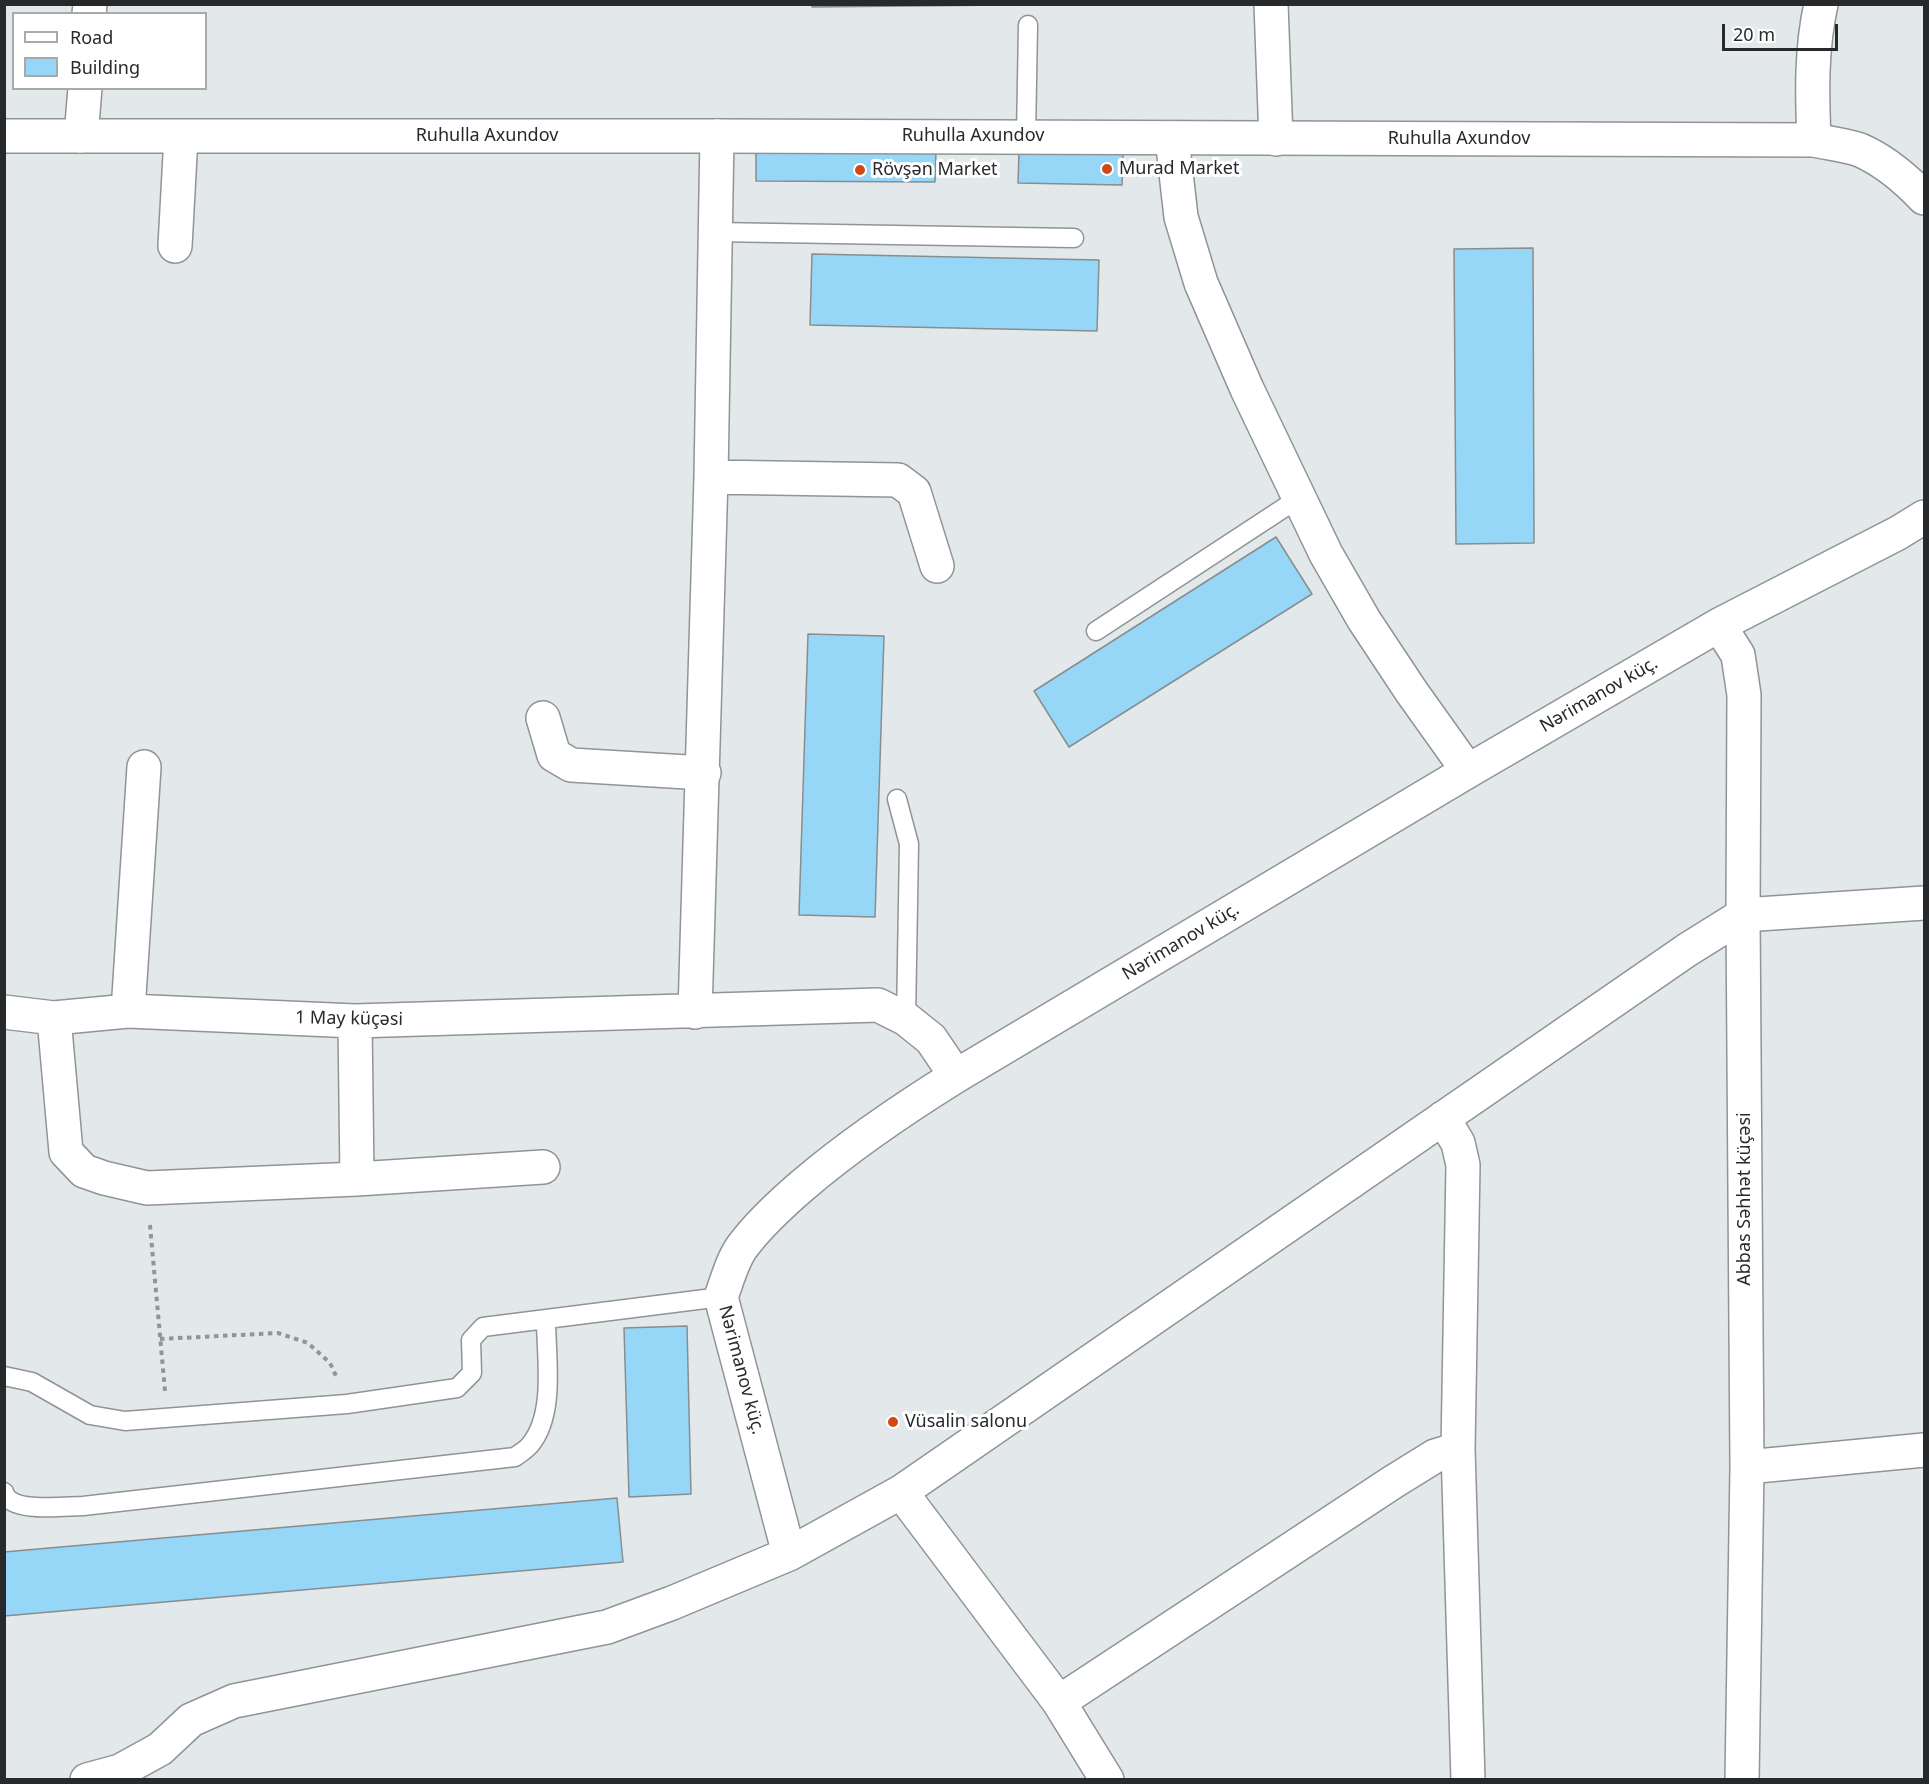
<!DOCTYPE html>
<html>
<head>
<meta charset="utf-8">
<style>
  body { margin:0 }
  #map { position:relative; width:1929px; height:1784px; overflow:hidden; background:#e3e8eb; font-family:"Noto Sans",sans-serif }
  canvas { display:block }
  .frame { position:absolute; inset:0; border:6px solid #27292a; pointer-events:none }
  .legend { position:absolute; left:12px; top:12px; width:195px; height:78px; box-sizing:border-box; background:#fff; border:2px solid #a9a9aa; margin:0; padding:8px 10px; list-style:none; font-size:18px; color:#27292a }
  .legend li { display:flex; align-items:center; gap:12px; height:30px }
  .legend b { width:30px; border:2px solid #a9a9aa }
  .scale { position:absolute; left:1722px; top:24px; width:116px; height:27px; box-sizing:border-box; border:3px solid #27292a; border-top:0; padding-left:8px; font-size:18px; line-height:21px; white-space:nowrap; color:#27292a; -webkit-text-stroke:4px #fff; paint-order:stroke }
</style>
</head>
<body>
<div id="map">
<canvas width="1929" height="1784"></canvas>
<div class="frame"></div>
<ul class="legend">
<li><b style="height:8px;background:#fff"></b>Road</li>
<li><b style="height:16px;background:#96d7f7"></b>Building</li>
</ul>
<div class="scale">20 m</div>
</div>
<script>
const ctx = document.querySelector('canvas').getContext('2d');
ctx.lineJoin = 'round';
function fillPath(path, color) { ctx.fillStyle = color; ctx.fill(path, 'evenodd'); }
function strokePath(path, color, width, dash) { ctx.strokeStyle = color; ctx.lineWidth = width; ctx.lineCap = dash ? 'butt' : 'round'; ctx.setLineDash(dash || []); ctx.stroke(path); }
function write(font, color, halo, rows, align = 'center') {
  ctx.font = font + ' "Noto Sans",sans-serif'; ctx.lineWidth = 6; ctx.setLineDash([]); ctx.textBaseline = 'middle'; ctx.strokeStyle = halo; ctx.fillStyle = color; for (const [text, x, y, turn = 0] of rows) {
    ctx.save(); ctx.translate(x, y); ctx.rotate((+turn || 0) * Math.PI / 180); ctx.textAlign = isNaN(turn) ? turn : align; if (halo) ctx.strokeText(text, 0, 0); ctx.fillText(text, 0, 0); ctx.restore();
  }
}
const building = new Path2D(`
  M812 4H1102L812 7Z
  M756 150 936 151 935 182 756 181Z
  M1019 152 1123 153 1122 185 1018 183Z
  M1533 248 1534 543 1456 544 1454 249Z
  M812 254 1099 260 1097 331 810 325Z
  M1276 537 1312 594 1069 747 1034 691Z
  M808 634 884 636 875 917 799 915Z
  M687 1326 691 1494 629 1497 624 1328Z
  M617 1498 623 1562 4 1616V1552Z`);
fillPath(building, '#96d7f7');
strokePath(building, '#888d8f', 1.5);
const service = new Path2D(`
  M1026 136 1028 25
  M715 232 1074 238
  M1096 631 1299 498
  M897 799 909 844 906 1019
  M4 1376 32 1382 90 1415 125 1421 347 1404 457 1388 472 1373 471 1340 483 1327 721 1297
  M4 1492C10 1514 65 1506 83 1506L515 1457C520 1453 526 1450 530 1445 556 1414 546 1357 546 1319`);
const minor = new Path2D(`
  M1271 4 1276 139
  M89 14 90 4
  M81 136 85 88
  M1172 138 1181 217 1201 283 1247 389 1326 554 1364 620 1411 691 1468 771
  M1814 140C1812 94 1811 49 1821 4
  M175 246 181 137
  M711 477 898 480 914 492 937 566
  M1719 625 1738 655 1744 695 1743 915 1747 1467 1742 1780
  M543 718 554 755 571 765 704 773
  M128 1011 144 767
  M4 1012 54 1018 128 1011 355 1021 878 1005 906 1019 931 1039 956 1076
  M695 1012 711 477 717 136
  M54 1018 66 1152 84 1171 104 1178 147 1188 357 1179 543 1167
  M355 1021 357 1179
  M1443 1118 1458 1143 1463 1165 1458 1449 1468 1780
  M1747 1467 1924 1450
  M901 1492 1059 1702 1107 1780
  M789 1554 721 1297C727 1281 732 1261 742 1247 759 1224 782 1203 803 1185 851 1144 903 1109 956 1076L1468 771 1719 625 1898 533 1924 517
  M1059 1702 1393 1482 1435 1456 1458 1449
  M87 1780 120 1771 160 1749 191 1720 234 1701 607 1627 672 1603 789 1554 901 1492 1687 950 1743 915 1924 903`);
const tertiary = new Path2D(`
  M4 136H717L1814 140C1828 143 1846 145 1860 150 1885 161 1906 179 1924 198`);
strokePath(service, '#8f9496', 21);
strokePath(minor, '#8f9496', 36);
strokePath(tertiary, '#8f9496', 36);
strokePath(new Path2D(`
  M150 1225 165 1391
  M160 1339 278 1333 308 1343 330 1363 336 1376`), '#919597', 4, [4.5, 4.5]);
strokePath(service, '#fff', 18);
strokePath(minor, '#fff', 33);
strokePath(tertiary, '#fff', 33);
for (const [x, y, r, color] of [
  [1107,169,6,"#d04915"],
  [860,170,6,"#d04915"],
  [893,1422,6,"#d04915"]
]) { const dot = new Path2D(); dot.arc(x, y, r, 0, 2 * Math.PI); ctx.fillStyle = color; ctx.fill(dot); strokePath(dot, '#fff', 2); }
write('18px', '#27292a', '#fff', [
  ["Ruhulla Axundov",487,136],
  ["Ruhulla Axundov",973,136],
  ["Ruhulla Axundov",1459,139],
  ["Nərimanov küç.",1599,695,-30],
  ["Nərimanov küç.",1181,942,-31],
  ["1 May küçəsi",349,1019,1],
  ["Abbas Səhhət küçəsi",1745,1199,-90],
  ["Nərimanov küç.",741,1370,75]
]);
write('18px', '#27292a', '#fff', [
  ["Murad Market",1119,169],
  ["Rövşən Market",872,170],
  ["Vüsalin salonu",905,1422]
], 'left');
</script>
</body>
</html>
